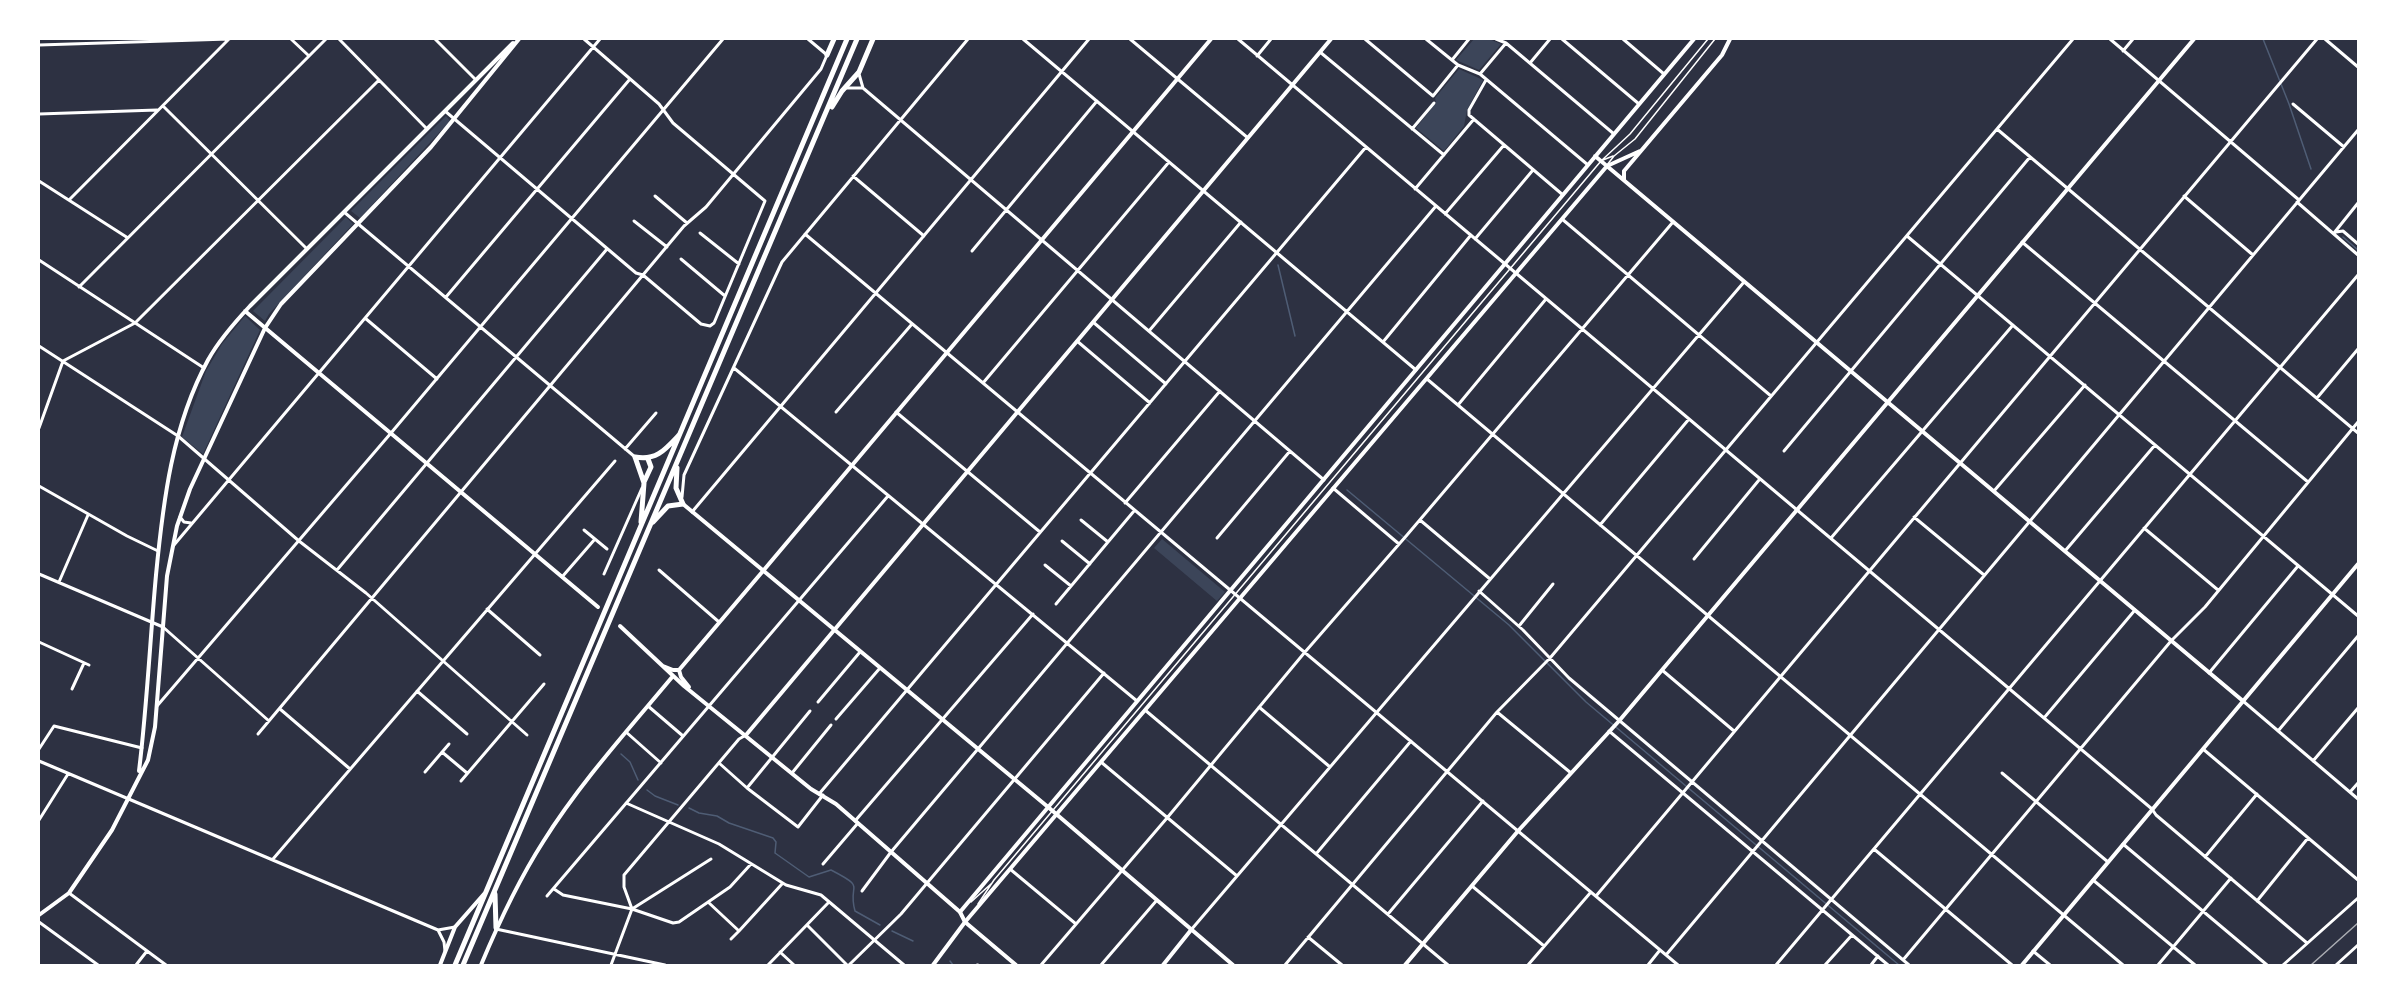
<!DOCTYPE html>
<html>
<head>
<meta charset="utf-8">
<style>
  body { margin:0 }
  #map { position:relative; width:2397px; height:1004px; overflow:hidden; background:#2d3142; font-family:Roboto,sans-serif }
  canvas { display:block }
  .frame { position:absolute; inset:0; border:40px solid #fff; pointer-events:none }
</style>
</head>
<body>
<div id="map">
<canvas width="2397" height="1004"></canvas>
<div class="frame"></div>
</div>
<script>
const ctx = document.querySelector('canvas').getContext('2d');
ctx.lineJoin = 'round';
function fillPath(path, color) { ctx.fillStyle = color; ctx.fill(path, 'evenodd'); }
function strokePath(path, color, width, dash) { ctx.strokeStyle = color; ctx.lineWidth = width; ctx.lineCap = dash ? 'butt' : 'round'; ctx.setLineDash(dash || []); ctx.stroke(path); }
fillPath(new Path2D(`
  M1474 39H1489L1501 44 1479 70 1456 60Z
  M1459 69 1483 80 1467 110 1464 126 1444 151 1416 128 1436 103 1435 98Z
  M446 116 450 121 360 218 351 211Z
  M346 217 353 224 269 314 265 321 253 311Z
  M245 316 260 330 203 454 182 437 206 371 222 344Z
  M1162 539 1225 592 1217 601 1154 548Z`), '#3c4559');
strokePath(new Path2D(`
  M2263 39 2289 104 2311 169
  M2343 237 2358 250
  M1278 265 1295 336
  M1347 490 1509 625 1586 702 1899 965
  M621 754 630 762 638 780
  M647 790 655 796 678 805
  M689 808 699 813 717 816 729 823 773 838 776 842 775 853 809 877 831 870C868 889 847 883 855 911L880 925
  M892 931 913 941
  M950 961 953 965`), '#4f5d75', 1.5);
strokePath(new Path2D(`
  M1603 160 1613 156
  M1607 165 1614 156 1635 139 1715 39
  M971 902 992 883
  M978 904 994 880 1601 161 1630 134 1708 39`), '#fff', 1.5);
strokePath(new Path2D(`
  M291 39 309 56
  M339 39 427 129
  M435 39 476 80
  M1023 39 1416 370
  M1130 39 1248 138
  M1238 39 2152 809 2156 815 2307 943
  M1365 39 1433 96 1458 65
  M1426 39 1458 65 1480 74 1588 165
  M1496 39 1506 43 1614 134
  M1562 39 1639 104
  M1623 39 1664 74
  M2110 39 2299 200
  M2325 39 2358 67
  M39 45 229 39
  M2123 51 2133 39
  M1320 52 1444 155
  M1257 56 1271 39
  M1452 60 1469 39
  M1530 63 1550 39
  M859 74 863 88 1324 480
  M1480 74 1506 43
  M1486 80 1469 110V115L1563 195
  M847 88H863
  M2293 104 2344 147
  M163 106 307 249
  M445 111 636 273 643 275 701 324 710 326 714 323 765 201 673 123 659 104 584 39
  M39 114 157 110
  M1412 129 1434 103
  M1997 129 2358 433
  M853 176 924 236
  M39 181 128 238
  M1415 189 1474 119
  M655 196 687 223
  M2184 196 2253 255
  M69 200 229 39
  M2297 202 2358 255
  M344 212 635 457
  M1445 214 1504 145
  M1562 219 1771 396
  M634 221 667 247
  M2336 232 2343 231 2358 244
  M700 233 739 264
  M2334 233 2358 203
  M805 234 1678 965
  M1907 236 2358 616
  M1475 239 1533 170
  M2022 242 2308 482
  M972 251 1097 101
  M681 259 725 296
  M39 260 204 368
  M79 287 326 39
  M446 297 630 79
  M365 318 437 379
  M1093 322 1166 384
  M1149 331 1241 222
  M1077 341 1150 403
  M1383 342 1471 235
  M39 346 178 436 299 541 366 593 527 735
  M734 368 1137 701
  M1427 379 2123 965
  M983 383 1169 162
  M2317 398 2358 349
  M1458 405 1546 299
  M836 412 912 324
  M896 412 1040 532
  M39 428 63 361 135 323 379 80
  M625 449 656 413
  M1784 451 2030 157
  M39 486 127 536 158 551
  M1333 488 1399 544
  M1994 491 2085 385
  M682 497 684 475 782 262 968 39
  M1125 503 1220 391
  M692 512 1089 39
  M180 517 184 522 191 523
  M1914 517 1984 575
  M1081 520 1108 542
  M1420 520 1490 579
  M1600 525 1689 419
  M2144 528 2218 590
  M584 530 607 549
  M1217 538 1290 451
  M1831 538 2013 325
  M1062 541 1090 564
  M174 545 600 39
  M2065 551 2155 445
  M1694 559 1759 480
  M1045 565 1071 586
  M337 570 607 249
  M659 570 719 622
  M39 574 163 627 269 721
  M604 574 642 488
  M562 577 595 539
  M59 582 88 515
  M1479 591 1523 630 1569 678 1909 965
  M1056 604 1134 511
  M487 609 540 655
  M1519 626 1553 584
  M39 642 89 665
  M1662 670 1734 731
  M2209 673 2298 566
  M72 689 84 663
  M417 691 467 734
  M2243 701 2358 799
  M818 702 860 652
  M157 706 391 433 723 39
  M648 706 683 736
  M1259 707 1330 767
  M280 709 350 769
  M1145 710 1448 965
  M1497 712 1571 773
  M2044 718 2135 610
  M836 719 880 668
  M1609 731 1888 965
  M2278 731 2358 636
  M626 732 661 763
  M258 734 684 226 706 207 821 69 827 55 808 39
  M39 749 54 726 142 748
  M2203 749 2358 880
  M442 752 467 773
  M39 761 438 930 455 927
  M2313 761 2358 708
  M1101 762 1237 876
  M719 763 747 788 798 827 823 795
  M425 772 449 744
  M792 773 831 725
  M2002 773 2108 862
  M461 781 544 684
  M747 788 810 711
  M2350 792 2358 783
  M819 794 1366 147
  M626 803 719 844 786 885 821 895 904 965
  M39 820 68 774
  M855 821 1033 614
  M2123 844 2267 965
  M1874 849 2012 965
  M1316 854 1411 741
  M2205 857 2257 794
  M273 859 615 461
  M823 864 858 823
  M1010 869 1076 924
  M2093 880 2195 965
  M1472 886 1544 946
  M554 889 563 895 632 909 711 859
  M862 891 891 852 1436 206
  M69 893 166 965
  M547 896 888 496
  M1596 896 2317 39
  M2257 901 2308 838
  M708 902 739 931 782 884
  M632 909 624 887V875L739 739 746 735
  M632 909 673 923 679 922 730 887 751 864
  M1388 914 1483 801
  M39 922 98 965
  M807 925 847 965
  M496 929 665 965
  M438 930 444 942 445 951
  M1191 930 1744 282
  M1308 937 1342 965
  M731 939 739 931
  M2033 951 2050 965
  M780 952 794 965
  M1666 955 2358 130
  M1903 960 2171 641 2205 607 2358 422
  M136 965 147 951
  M611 965 632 909
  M768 965 829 902
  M849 965 901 914 1104 673
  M977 965H978
  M1041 965 1167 818 1305 652 1407 535 1673 222
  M1101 965 1157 900
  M1285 965 1497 712 1550 658 2073 39
  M1528 965 1591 892
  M1648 965 1660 950
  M1776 965 2358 275
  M1825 965 1852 935
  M1871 965 1878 956
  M2158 965 2231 878
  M2283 965 2358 898
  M2336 965 2358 945`), '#fff', 3);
strokePath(new Path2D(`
  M1595 156 2243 701
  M1624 180V171L1722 55 1730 39
  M763 571 1211 39
  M960 912 1694 39
  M933 965 965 922 1607 166 1640 151
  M1163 965 1191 930
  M1405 965 1518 831 1619 721 2194 39`), '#fff', 4);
strokePath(new Path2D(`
  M245 311 598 607
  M683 504 1048 807 1233 965
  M620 626 684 686 811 789 836 804 960 912 965 922 1016 965
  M663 666 673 670H679
  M679 670 763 571
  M679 670 681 677 689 687
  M746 735 1331 39
  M139 771C147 706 150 640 156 575 163 502 172 426 208 360 219 340 235 322 250 306L513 43
  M39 915 69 893 112 830 148 760 155 727 167 576 177 526 190 489 265 328 281 304 431 147 519 39
  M440 965 455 927 484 894
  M481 965C499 922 518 881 543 842 580 783 628 730 673 676
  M2022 965 2358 564`), '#fff', 4);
strokePath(new Path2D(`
  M827 55 834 39
  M832 107 842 91 859 72 873 39
  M635 457 644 483 641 522
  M635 457C656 461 665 450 679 435
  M677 468 676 488 683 504
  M644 482 651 467 648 459
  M653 522 668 506 683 504
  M495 894 496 928
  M455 965 847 39
  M463 965 857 39`), '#fff', 5);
strokePath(new Path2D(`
  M2311 965 2358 923`), '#abadb3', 1.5);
</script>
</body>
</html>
